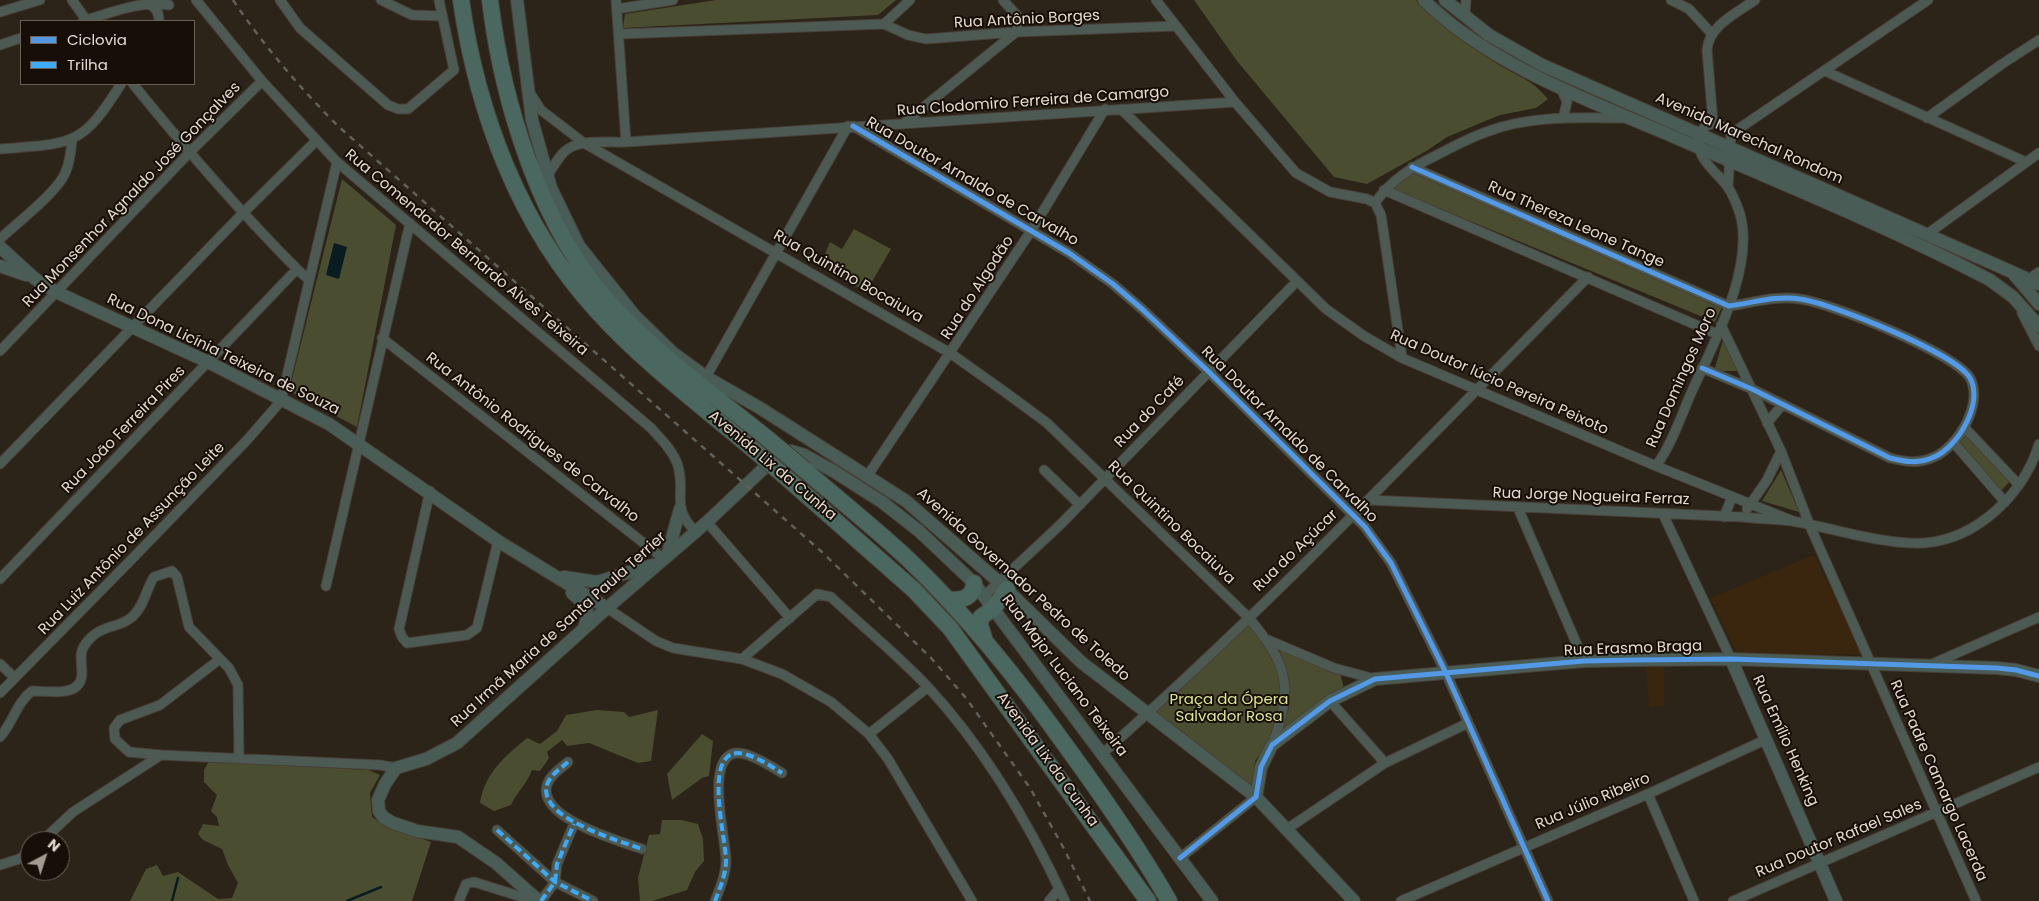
<!DOCTYPE html>
<html>
<head>
<meta charset="utf-8">
<style>
  body { margin:0 }
  #map { position:relative; width:2039px; height:901px; overflow:hidden; background:#2c2319; font-family:Poppins,sans-serif }
  canvas { display:block }
  .legend { position:absolute; left:20px; top:20px; width:175px; height:65px; box-sizing:border-box; background:#160e07; border:1px solid #696057; margin:0; padding:6px 9px; list-style:none; font-size:15px; color:#e5dacf }
  .legend li { display:flex; align-items:center; gap:10px; height:25px }
  .legend b { width:25px; border:1px solid #696057 }
  .north { position:absolute; left:20px; top:831px; width:50px; height:50px; box-sizing:border-box; background:#160e07; border:1px solid #696057; border-radius:50%; rotate:40deg; font-size:14px; font-weight:700; line-height:20px; text-align:center; color:#e5dacf }
  .north::after { content:''; display:block; margin:auto; width:18px; height:22px; background:#a49a8f; clip-path:polygon(50% 0,100% 100%,50% 72%,0 100%) }
</style>
</head>
<body>
<div id="map">
<canvas width="2039" height="901"></canvas>
<ul class="legend">
<li><b style="height:6px;background:#5399e6"></b>Ciclovia</li>
<li><b style="height:6px;background:#3fa9f5"></b>Trilha</li>
</ul>
<div class="north">N</div>
</div>
<script>
const ctx = document.querySelector('canvas').getContext('2d');
ctx.lineJoin = 'round';
function fillPath(path, color) { ctx.fillStyle = color; ctx.fill(path, 'evenodd'); }
function strokePath(path, color, width, dash) { ctx.strokeStyle = color; ctx.lineWidth = width; ctx.lineCap = dash ? 'butt' : 'round'; ctx.setLineDash(dash || []); ctx.stroke(path); }
function write(font, color, halo, rows, align = 'center') {
  ctx.font = font + ' Poppins,sans-serif'; ctx.lineWidth = 4; ctx.setLineDash([]); ctx.textBaseline = 'middle'; ctx.strokeStyle = halo; ctx.fillStyle = color; for (const [text, x, y, turn = 0] of rows) {
    ctx.save(); ctx.translate(x, y); ctx.rotate((+turn || 0) * Math.PI / 180); ctx.textAlign = isNaN(turn) ? turn : align; if (halo) ctx.strokeText(text, 0, 0); ctx.fillText(text, 0, 0); ctx.restore();
  }
}
fillPath(new Path2D(`
  M1814 555 1863 654 1738 656 1710 598Z
  M1646 666H1664V706L1649 707Z`), '#3a260f');
fillPath(new Path2D(`
  M716 0H896L878 15 623 28 625 14Z
  M1194 0H1416C1437 25 1473 49 1501 66 1523 79 1531 79 1548 99L1536 108 1500 115 1447 137 1428 150 1367 184 1334 177 1237 61Z
  M1413 173 1723 305 1715 322 1392 189Z
  M342 179 396 225 357 427 289 391Z
  M854 229 891 249 866 292 820 266 830 242 842 249Z
  M1723 340 1738 371H1714Z
  M1968 432 2012 479 2000 492 1958 443Z
  M1781 470 1799 512 1762 501Z
  M1246 623C1286 652 1289 701 1269 744 1266 751 1257 755 1255 762 1253 771 1255 784 1255 793L1154 713Z
  M1280 650 1340 673 1344 688 1282 732 1289 707Z
  M597 710 624 712 629 717 658 710 651 761 638 763 589 743 567 746 562 740 547 752 549 758 540 771 532 770C527 784 517 792 511 805L494 811 480 803C484 774 505 756 527 738L540 744 557 731 566 715Z
  M702 734 713 741 709 776 702 778 672 800 667 774Z
  M209 761 369 770 380 775 370 793 372 817C390 830 411 834 431 842L412 901H130L146 869 157 865 163 876 178 872 218 899 232 898 238 883 228 865 222 849 203 840 198 834 203 824 219 826 217 817 211 811 217 795 204 782V770Z
  M662 820H681L698 824 703 839 704 861 695 872 687 890 652 901H640L638 878 649 835 660 834Z`), '#4a4d2f');
fillPath(new Path2D(`
  M334 243 347 247 339 279 326 275Z`), '#091c21');
strokePath(new Path2D(`
  M172 901 178 878
  M347 901 381 887`), '#091c21', 2.5);
const street = new Path2D(`
  M72 0 87 21
  M196 0 262 81 337 162 651 428C661 439 674 452 678 466 686 494 670 507 696 532
  M280 0 300 28 388 105 398 109H408L454 70 439 0
  M381 0 412 15 442 16
  M616 0 626 142
  M1156 0 1235 102 1296 173 1330 192 1367 199 1375 203C1391 180 1412 167 1437 155 1454 146 1471 137 1489 131 1532 115 1580 118 1625 118
  M1671 0 1689 9 1712 34
  M147 4C156 6 159 13 159 21
  M617 9 673 0
  M0 12 40 0
  M1465 15 1466 0
  M83 21C111 13 139 0 169 5
  M884 24 908 35 926 39 1016 32 1176 26
  M619 34 884 24 910 0
  M0 45 21 38
  M1825 71 2026 162
  M133 84C185 148 238 210 297 269
  M1561 88 1567 102 1563 118
  M530 93 541 110 584 143 950 353 1005 392 1047 423 1248 617C1288 664 1294 687 1272 745
  M1121 109 1326 309 1364 336 1402 358 1656 466 1793 521
  M1927 118 2002 64 2039 40
  M1713 123 1707 50C1709 25 1737 13 1755 0
  M903 124 1016 32 1019 18 1003 0
  M853 126 1069 253 1113 284 1142 309 1209 372 1365 527 1391 563 1446 673 1548 901
  M1731 134 1928 0
  M0 149C72 143 81 148 121 84
  M1412 167 1729 306C1752 303 1777 295 1800 299 1831 303 1955 353 1970 378 1984 403 1958 447 1934 457 1919 464 1906 462 1890 458L1752 389 1702 368
  M548 175C553 167 558 158 564 152 578 138 608 143 626 142L1235 102
  M1384 190 1717 334
  M1375 203 1381 215 1402 358
  M1926 235 2039 153
  M0 239C17 223 59 191 66 171 70 161 71 151 72 140
  M2029 279 2039 272
  M2022 313 2039 346
  M1721 325 1781 451 1810 526 1976 901
  M382 338 664 559
  M0 351 189 153 262 81
  M706 377 848 126
  M1767 423 1783 404
  M1964 427 2019 485
  M1953 442 2005 502
  M0 464 242 214 316 141
  M1656 466C1672 444 1681 416 1692 391 1714 343 1755 267 1740 214 1737 205 1733 194 1727 186 1717 172 1696 159 1699 139 1701 120 1721 120 1731 134L1728 187
  M1044 470 1080 505
  M868 475 1031 231 1105 109
  M430 491 399 629 402 637 407 643 467 635 477 628 498 541
  M1369 500 1743 517C1759 519 1776 519 1792 521 1834 528 1882 545 1924 543 1978 539 2024 493 2039 444
  M1518 508 1584 661
  M1747 509 1767 480 1781 451
  M1663 514 1731 659
  M1724 517 1732 497
  M707 522 790 618
  M0 579 297 269 309 280
  M326 586 410 223
  M984 596 1061 524 1297 281
  M607 608 656 641 673 648 742 659 782 674 831 702 869 734 888 759 972 901
  M1268 640 1334 668 1375 679
  M742 659 817 594 831 597C863 627 898 655 928 687 985 749 1030 825 1065 901
  M0 664 15 678
  M1932 664 2039 617
  M0 693 130 561 248 439 281 401 337 162
  M1330 701 1385 763
  M869 734 928 687
  M0 737C13 723 16 703 32 691 44 691 68 695 77 686 88 675 76 658 84 646 100 622 118 630 132 617 144 607 146 589 154 577L172 571 177 577 189 627 229 668 238 685 239 758
  M1102 754C1272 604 1428 438 1588 277
  M161 755 129 752 115 739 114 728 120 720 160 705 220 659
  M568 762C560 769 550 775 547 785 537 818 620 841 642 849
  M1648 794 1694 901
  M1287 829 1385 763 1468 723
  M497 830 555 882 593 901
  M42 841 73 812 161 755 380 765 396 768
  M1180 858 1256 797
  M0 865 19 859 30 852
  M459 901 466 884 474 882 535 901
  M541 901 555 882 557 864 574 824
  M715 901C720 888 726 874 726 860 726 838 699 738 748 755 760 759 771 766 782 773
  M1049 901 1059 889
  M1401 901 1648 794 1767 739
  M1733 901 2039 767`);
const secondary = new Path2D(`
  M517 0 532 120 551 188 579 246 635 316 673 353 706 377 760 408 906 501 1000 583 1081 662 1256 797 1354 901
  M1424 0C1484 61 1586 100 1665 133 1773 180 1885 225 1990 280L2013 297 2039 326
  M1445 0 1489 35 1542 65 2012 272 2039 304
  M0 247 34 278 56 292 208 362 329 424 498 541 607 608
  M0 266 26 275
  M2014 273 2039 284
  M667 556 680 509
  M564 577 597 582 653 565
  M572 593C587 606 591 609 584 628
  M1731 659 1836 901
  M1256 797 1261 767 1272 745 1330 701 1375 679 1584 661 1637 660 1731 659 1997 668 2016 670 2039 676
  M539 901 496 863 458 837 417 831 393 823 383 817 379 811 378 800 385 784 396 768 426 759 457 743 607 608 707 522 762 470 786 453 791 451 804 455 835 472 882 502 919 531 974 583 1212 901`);
const highway = new Path2D(`
  M461 0C477 112 519 226 597 311 644 363 702 406 755 451
  M490 0C502 101 541 230 612 306 659 356 715 396 768 439
  M805 470C839 500 875 528 908 559 970 618 1022 684 1071 753 1106 801 1139 849 1169 901
  M788 479 914 590 950 628 1148 901
  M948 600C962 600 973 599 974 583
  M984 638 980 625 981 617 994 608 1007 589`);
strokePath(street, '#484038', 11);
strokePath(secondary, '#484038', 14);
strokePath(highway, '#484038', 18);
strokePath(street, '#4d5a54', 9);
strokePath(secondary, '#495d56', 12);
strokePath(highway, '#4b6860', 16);
strokePath(new Path2D(`
  M233 0C264 46 300 88 339 127L822 552 931 658 966 698 1030 788 1062 845 1090 901`), '#5f615a', 2.5, [6, 6]);
const highwayBridge = new Path2D(`
  M768 439 805 470
  M755 451 788 479`);
strokePath(highwayBridge, '#484038', 18, []);
strokePath(highwayBridge, '#4b6860', 16);
strokePath(new Path2D(`
  M568 762C560 769 550 775 547 785 537 818 620 841 642 849
  M497 830 555 882 593 901
  M541 901 555 882 557 864 574 824
  M715 901C720 888 726 874 726 860 726 838 699 738 748 755 760 759 771 766 782 773`), '#3fa9f5', 4, [8, 4]);
strokePath(new Path2D(`
  M853 126 1069 253 1113 284 1142 309 1209 372 1365 527 1391 563 1446 673 1548 901
  M1412 167 1729 306C1752 303 1777 295 1800 299 1831 303 1955 353 1970 378 1984 403 1958 447 1934 457 1919 464 1906 462 1890 458L1752 389 1702 368
  M1180 858 1256 797 1261 767 1272 745 1330 701 1375 679 1584 661 1637 660 1731 659 1997 668 2016 670 2039 676`), '#5399e6', 5);
write('15px', '#e5dacf', '#160e07', [
  ["Rua Antônio Borges",1027,20,-3],
  ["Rua Clodomiro Ferreira de Camargo",1033,102,-4],
  ["Avenida Marechal Rondom",1749,139,24],
  ["Rua Doutor Arnaldo de Carvalho",972,182,30],
  ["Rua Monsenhor Agnaldo José Gonçalves",132,195,-46],
  ["Rua Thereza Leone Tange",1576,225,24],
  ["Rua Comendador Bernardo Alves Teixeira",466,253,40],
  ["Rua Quintino Bocaiuva",848,277,30],
  ["Rua do Algodão",978,288,-57],
  ["Rua Dona Licínia Teixeira de Souza",223,355,26],
  ["Rua Domingos Moro",1682,378,-66],
  ["Rua Doutor lúcio Pereira Peixoto",1499,383,24],
  ["Rua do Café",1150,412,-46],
  ["Rua João Ferreira Pires",124,430,-46],
  ["Rua Doutor Arnaldo de Carvalho",1289,435,45],
  ["Rua Antônio Rodrigues de Carvalho",532,438,38],
  ["Avenida Lix da Cunha",772,466,40],
  ["Rua Jorge Nogueira Ferraz",1591,497,2],
  ["Rua Quintino Bocaiuva",1171,523,44],
  ["Rua Luiz Antônio de Assunção Leite",132,539,-46],
  ["Rua do Açúcar",1296,551,-44],
  ["Avenida Governador Pedro de Toledo",1023,585,42],
  ["Rua Irmã Maria de Santa Paula Terrier",559,630,-42],
  ["Rua Erasmo Braga",1633,649,-2],
  ["Rua Major Luciano Teixeira",1064,676,53],
  ["Rua Emílio Henking",1785,741,66],
  ["Avenida Lix da Cunha",1047,760,54],
  ["Rua Padre Camargo Lacerda",1938,781,66],
  ["Rua Júlio Ribeiro",1593,802,-23],
  ["Rua Doutor Rafael Sales",1839,839,-23]
]);
write('15px', '#dce792', '#160e07', [
  ["Praça da Ópera",1229,700],
  ["Salvador Rosa",1229,717]
]);
</script>
</body>
</html>
